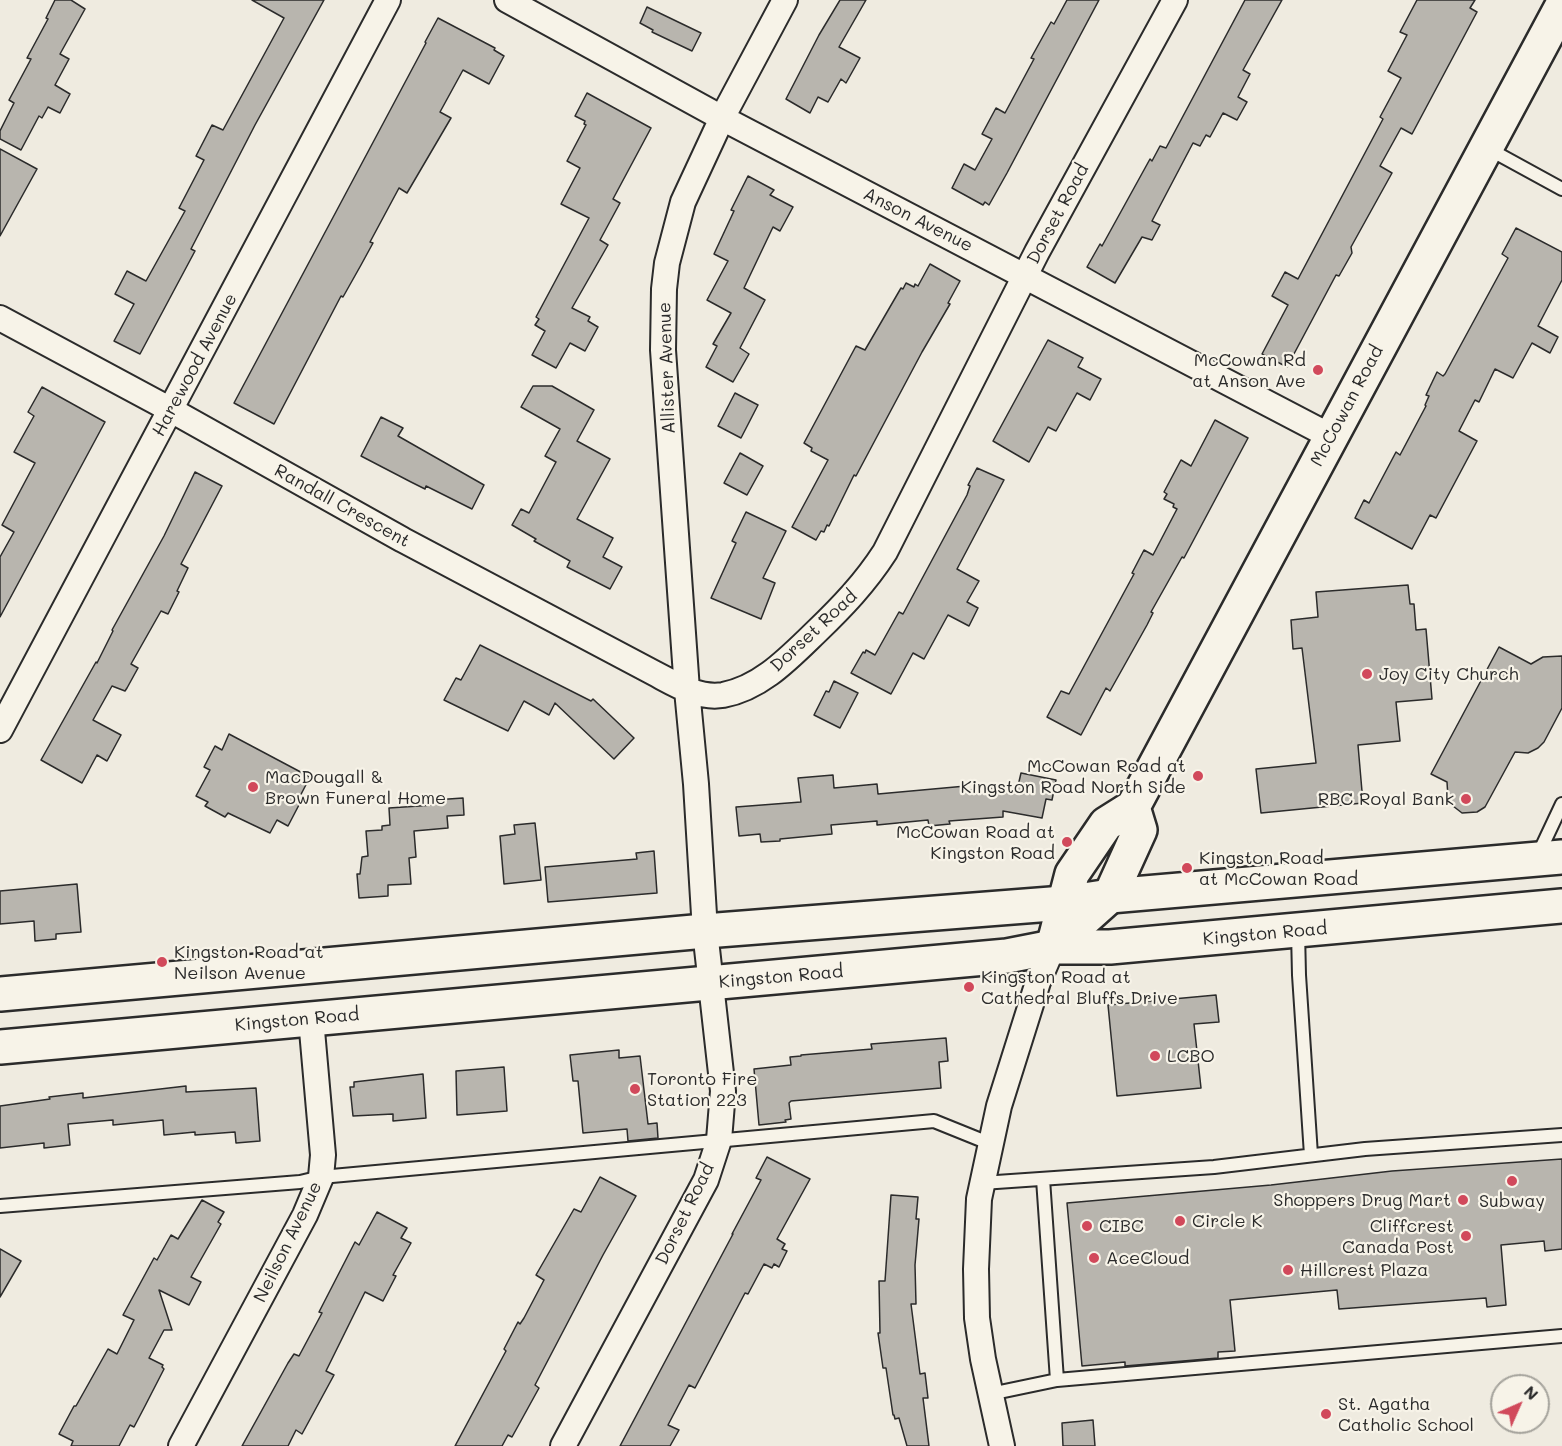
<!DOCTYPE html>
<html>
<head>
<meta charset="utf-8">
<style>
  body { margin:0 }
  #map { position:relative; width:1562px; height:1446px; overflow:hidden; background:#efebe0; font-family:Mali,sans-serif }
  canvas { display:block }
  .north { position:absolute; left:1490px; top:1374px; width:60px; height:60px; box-sizing:border-box; background:#f7f3e8; border:2px solid #a5a39c; border-radius:50%; rotate:45deg; font-size:16px; font-weight:700; line-height:24px; text-align:center; color:#2b2b2b }
  .north::after { content:''; display:block; margin:auto; width:21px; height:27px; background:#d1495b; clip-path:polygon(50% 0,100% 100%,50% 72%,0 100%) }
</style>
</head>
<body>
<div id="map">
<canvas width="1562" height="1446"></canvas>
<div class="north">N</div>
</div>
<script>
const ctx = document.querySelector('canvas').getContext('2d');
ctx.lineJoin = 'round';
function fillPath(path, color) { ctx.fillStyle = color; ctx.fill(path, 'evenodd'); }
function strokePath(path, color, width, dash) { ctx.strokeStyle = color; ctx.lineWidth = width; ctx.lineCap = dash ? 'butt' : 'round'; ctx.setLineDash(dash || []); ctx.stroke(path); }
function write(font, color, halo, rows, align = 'center') {
  ctx.font = font + ' Mali,sans-serif'; ctx.lineWidth = 4.5; ctx.setLineDash([]); ctx.textBaseline = 'middle'; ctx.strokeStyle = halo; ctx.fillStyle = color; for (const [text, x, y, turn = 0] of rows) {
    ctx.save(); ctx.translate(x, y); ctx.rotate((+turn || 0) * Math.PI / 180); ctx.textAlign = isNaN(turn) ? turn : align; if (halo) ctx.strokeText(text, 0, 0); ctx.fillText(text, 0, 0); ctx.restore();
  }
}
const building = new Path2D(`
  M55 0H71L85 9 60 54 69 59 55 85 70 94 60 113 48 107 42 118 39 116 21 150 0 139V131L14 103 9 100 31 59 27 58 48 19 46 18Z
  M252 0H324L255 125 191 249 195 251 140 354 114 341 134 304 115 294 127 271 146 281 185 211 179 208 204 160 196 156 212 125 223 130 284 18Z
  M840 0H866L839 47 860 58 846 83 841 79 828 102 818 97 810 113 786 99 819 35Z
  M1067 0H1099L1007 173 989 205 985 202 983 205 952 188 964 164 975 170 992 139 982 134 996 108 1005 113 1034 59 1031 58 1051 22 1054 24Z
  M1245 0H1282L1243 70 1250 74 1238 97 1247 102 1237 120 1223 113 1210 137 1206 135 1200 146 1193 143 1152 221 1160 225 1152 240 1142 237 1115 283 1087 267 1100 244 1102 246 1150 159 1152 161 1160 146 1166 148Z
  M1417 0H1475L1470 8 1477 12 1412 134 1401 128 1380 166 1392 173 1351 247 1352 253 1339 276 1336 275 1287 367 1262 354 1288 305 1272 296 1285 272 1298 279 1383 119 1380 117 1401 78 1388 71 1407 35 1400 32Z
  M647 7 701 33 692 51 652 32 653 30 640 23Z
  M438 18 495 48 494 50 504 56 489 84 463 70 440 112 451 118 407 193 399 188 370 242 373 243 361 265 343 297 341 296 274 424 234 403 426 43 425 42Z
  M587 93 651 128 613 199 620 203 600 240 608 245 572 308 590 317 588 321 598 327 585 351 570 343 556 368 532 355 545 331 535 325 539 319 536 317 589 218 561 204 580 168 567 161 586 125 584 124 585 121 575 116Z
  M0 149 37 169 0 236Z
  M748 176 774 190 770 195 793 207 780 231 773 227 744 288 765 300 740 348 749 354 733 382 706 367 717 346 713 344 731 313 707 300 728 261 714 254 734 211 731 210Z
  M1516 228 1562 252V280L1538 326 1558 337 1550 353 1532 343 1513 378 1495 369 1479 402 1475 400 1459 431 1477 441 1436 518 1430 515 1412 549 1355 518 1364 500 1369 503 1396 452 1400 455 1426 406 1425 405 1429 396 1426 395 1437 372 1443 376 1445 374 1508 258 1502 254Z
  M930 264 960 281 948 303 950 304 922 352 856 476 854 475 829 526 827 525 824 532 821 531 816 540 792 527 828 460 811 451 812 448 804 443 856 346 865 350 901 288 903 289 906 283 914 287 915 284 918 286Z
  M1048 340 1083 358 1078 367 1101 379 1090 400 1077 393 1056 431 1048 427 1029 462 993 441Z
  M533 386H552L594 410 577 441 610 459 577 519 613 538 603 557 622 567 610 589 567 567 570 561 534 541 536 539 512 525 521 509 529 513 556 462 545 456 560 429 521 407Z
  M42 387 105 422 0 617V557L14 532 2 525 35 463 14 452 34 416 28 412Z
  M735 393 758 405 741 438 718 426Z
  M381 417 403 428 398 436 484 485 472 509 426 486 425 489 411 482 361 456Z
  M1215 420 1248 438 1184 558 1182 557 1151 612 1153 613 1147 625 1110 691 1106 688 1081 735 1047 717 1061 691 1069 694 1134 574 1132 573 1144 550 1153 555 1177 509 1173 507 1174 504 1164 499 1167 494 1164 492 1181 460 1191 466Z
  M740 453 763 466 747 495 724 483Z
  M977 468 1004 480 957 569 979 581 967 602 978 608 969 626 948 615 924 659 913 653 891 694 851 673 863 652 865 653 866 650 875 655 899 612 903 614 967 495 970 486 968 485Z
  M195 472 222 486 181 564 188 568 177 591 179 592 168 614 161 611 131 664 138 668 127 688 125 691 112 686 93 720 121 735 107 761 97 755 82 783 41 760 96 662 97 663 113 631 112 630 164 536Z
  M746 512 786 531 763 578 775 583 761 619 711 598 736 543 732 541Z
  M1408 585 1410 604H1414L1416 630 1426 629 1432 699 1396 702 1400 741 1358 745 1363 803 1261 813 1256 769 1316 763 1302 648 1293 649 1291 620 1318 617 1316 592Z
  M480 645 591 701 593 699 634 738 614 759 555 703 549 715 524 701 508 731 444 700 456 678 461 680Z
  M1499 647 1531 664 1543 657 1562 656V708L1544 742 1538 748 1528 753 1515 752 1485 807 1477 812 1462 813 1453 806 1448 798 1447 782 1431 774Z
  M834 681 858 693 840 728 814 715 826 691 829 692Z
  M229 734 310 777 297 802 300 803 288 826 277 820 270 833 228 813 225 817 205 806 208 802 196 796 210 770 204 767 215 746 222 750Z
  M1021 773 1056 780 1052 800 1046 799 1042 818 1003 811V817L949 821 950 824 929 826 928 820 877 825V821L831 825 832 834 780 839V841L761 842 760 834 739 836 736 807 801 802 798 778 833 775 834 788 877 784 878 794 966 786 967 790 1018 786Z
  M463 798 464 815 447 816 448 828 414 831 416 857 409 858 411 884 388 885V896L359 898 357 874H360L362 857 368 856 366 831 382 830V826L390 825 389 808 434 805V800Z
  M535 823 541 880 504 884 500 836 515 834 514 825Z
  M654 851 657 893 548 902 545 867 637 859 636 853Z
  M77 884 81 932 56 934V939L35 941 34 921 0 924V891Z
  M1216 995 1219 1022 1194 1024 1201 1088 1117 1096 1108 1005Z
  M946 1038 948 1061 939 1062 941 1088 791 1101 789 1103 791 1119 785 1120 786 1122 759 1125 754 1069 791 1065 790 1057 801 1056V1055L872 1049 871 1044Z
  M619 1050V1058L640 1056 648 1124 657 1123 658 1138 628 1141 627 1129 583 1133 578 1081H573L570 1055Z
  M504 1067 507 1111 457 1115 456 1071Z
  M423 1074 426 1118 393 1121V1114L353 1116 350 1087H354V1082Z
  M186 1086V1092L256 1088 260 1141 236 1143 235 1132 195 1135V1132L164 1135 163 1120 113 1125V1120L68 1124 70 1145 44 1148V1143L0 1148V1106L50 1099 49 1097 83 1093V1098Z
  M767 1157 810 1179 777 1239 785 1244 782 1249 787 1251 779 1267 774 1264 772 1268 764 1264 748 1294 745 1293 695 1388 689 1385 668 1425 679 1430 670 1446H620L733 1234H732L761 1180 756 1178Z
  M1562 1159V1249L1545 1251 1544 1241 1501 1245 1506 1305 1487 1307 1486 1298 1339 1309 1337 1290 1230 1300 1235 1351 1218 1352V1358L1125 1366V1362L1082 1366 1067 1203 1271 1185 1392 1171Z
  M600 1177 636 1196 603 1255 535 1385 539 1388 512 1437 508 1435 502 1446H455L506 1351 504 1349 518 1322 520 1324 524 1318 544 1280 536 1275 574 1209 581 1212Z
  M891 1195 918 1197 916 1219H919L915 1265 916 1304H911L920 1374 925 1373 928 1398H923L929 1446H907L899 1418 895 1419 894 1415H893L886 1368H883L878 1333H880L879 1281H885Z
  M202 1200 224 1212 218 1222 221 1224 191 1277 201 1282 189 1305 159 1290 172 1330H164L149 1358 163 1365 162 1367 164 1369 145 1406 134 1427 130 1425 119 1446H71L73 1441 59 1434 74 1406H76L108 1349 117 1354 134 1320 123 1315 154 1258 157 1260 171 1235 178 1239Z
  M377 1212 407 1228 401 1238 411 1243 393 1275 396 1276 383 1301 365 1292 326 1371 334 1375 302 1434 296 1430 288 1446H242L288 1363 294 1354 299 1356 322 1313 319 1312 355 1242 359 1245Z
  M0 1249 21 1261 0 1297Z
  M1093 1420 1095 1446H1063L1062 1423Z`);
fillPath(building, '#b8b5ae');
strokePath(building, '#2b2b2b', 1.5);
const lane = new Path2D(`
  M1487 148 1562 189
  M1538 855 1562 804
  M1298 932 1299 975 1311 1155
  M1043 1179 1057 1380 1562 1336
  M982 1183 1214 1167 1365 1149 1562 1135
  M0 1206 300 1182 321 1177 934 1121 991 1144
  M990 1394 1057 1380`);
const street = new Path2D(`
  M507 0 722 118 1330 436
  M0 318 171 410 403 540 654 673C675 684 698 699 723 695 761 688 789 658 816 632 842 607 865 583 885 552L1037 252 1175 0
  M0 730 388 0
  M181 1446 305 1215 321 1177 323 1155 311 1019
  M563 1446 706 1180 719 1140 723 1091 705 931 696 784 687 690 663 350 664 289 667 263 683 202 722 118 785 0
  M1002 1446 983 1359 977 1318 976 1269 979 1199 999 1106 1038 982 1053 947`);
const secondary = new Path2D(`
  M1053 947 1072 874 1106 824 1133 807 1562 6
  M1053 947 1110 896 1140 830 1133 807`);
const primary = new Path2D(`
  M0 994 705 931 1064 903 1110 896 1562 857
  M0 1047 1007 956 1053 947H1110L1562 906`);
strokePath(lane, '#2b2b2b', 16);
strokePath(street, '#2b2b2b', 28);
strokePath(secondary, '#2b2b2b', 38);
strokePath(primary, '#2b2b2b', 38);
strokePath(lane, '#f7f3e8', 12);
strokePath(street, '#f7f3e8', 24);
strokePath(secondary, '#f7f3e8', 33);
strokePath(primary, '#f7f3e8', 33);
for (const [x, y, r, color] of [
  [1318,370,6,"#d1495b"],
  [1367,674,6,"#d1495b"],
  [1198,776,6,"#d1495b"],
  [253,787,6,"#d1495b"],
  [1466,799,6,"#d1495b"],
  [1067,842,6,"#d1495b"],
  [1187,868,6,"#d1495b"],
  [162,962,6,"#d1495b"],
  [969,987,6,"#d1495b"],
  [1155,1056,6,"#d1495b"],
  [635,1089,6,"#d1495b"],
  [1512,1181,6,"#d1495b"],
  [1463,1200,6,"#d1495b"],
  [1180,1221,6,"#d1495b"],
  [1087,1226,6,"#d1495b"],
  [1466,1236,6,"#d1495b"],
  [1094,1258,6,"#d1495b"],
  [1288,1270,6,"#d1495b"],
  [1326,1414,6,"#d1495b"]
]) { const dot = new Path2D(); dot.arc(x, y, r, 0, 2 * Math.PI); ctx.fillStyle = color; ctx.fill(dot); strokePath(dot, '#f7f3e8', 2); }
write('18px', '#2b2b2b', '#f7f3e8', [
  ["Dorset Road",1058,214,-62],
  ["Anson Avenue",918,220,27],
  ["Harewood Avenue",195,365,-62],
  ["Allister Avenue",667,368,-92],
  ["McCowan Road",1347,406,-62],
  ["Randall Crescent",342,506,29],
  ["Dorset Road",814,631,-43],
  ["Kingston Road",1265,934,-5],
  ["Kingston Road",781,977,-5],
  ["Kingston Road",297,1020,-5],
  ["Dorset Road",685,1214,-64],
  ["Neilson Avenue",288,1242,-64]
]);
write('18px', '#2b2b2b', '#f7f3e8', [
  ["McCowan Rd",1306,360,"right"],
  ["at Anson Ave",1306,381,"right"],
  ["Joy City Church",1379,674],
  ["McCowan Road at",1186,766,"right"],
  ["Kingston Road North Side",1186,787,"right"],
  ["MacDougall &",265,777],
  ["Brown Funeral Home",265,798],
  ["RBC Royal Bank",1454,799,"right"],
  ["McCowan Road at",1055,832,"right"],
  ["Kingston Road",1055,853,"right"],
  ["Kingston Road",1199,858],
  ["at McCowan Road",1199,879],
  ["Kingston Road at",174,952],
  ["Neilson Avenue",174,973],
  ["Kingston Road at",981,977],
  ["Cathedral Bluffs Drive",981,998],
  ["LCBO",1167,1056],
  ["Toronto Fire",647,1079],
  ["Station 223",647,1100],
  ["Shoppers Drug Mart",1451,1200,"right"],
  ["Subway",1512,1201,"center"],
  ["Circle K",1192,1221],
  ["CIBC",1099,1226],
  ["Cliffcrest",1454,1226,"right"],
  ["Canada Post",1454,1247,"right"],
  ["AceCloud",1106,1258],
  ["Hillcrest Plaza",1300,1270],
  ["St. Agatha",1338,1404],
  ["Catholic School",1338,1425]
], 'left');
</script>
</body>
</html>
